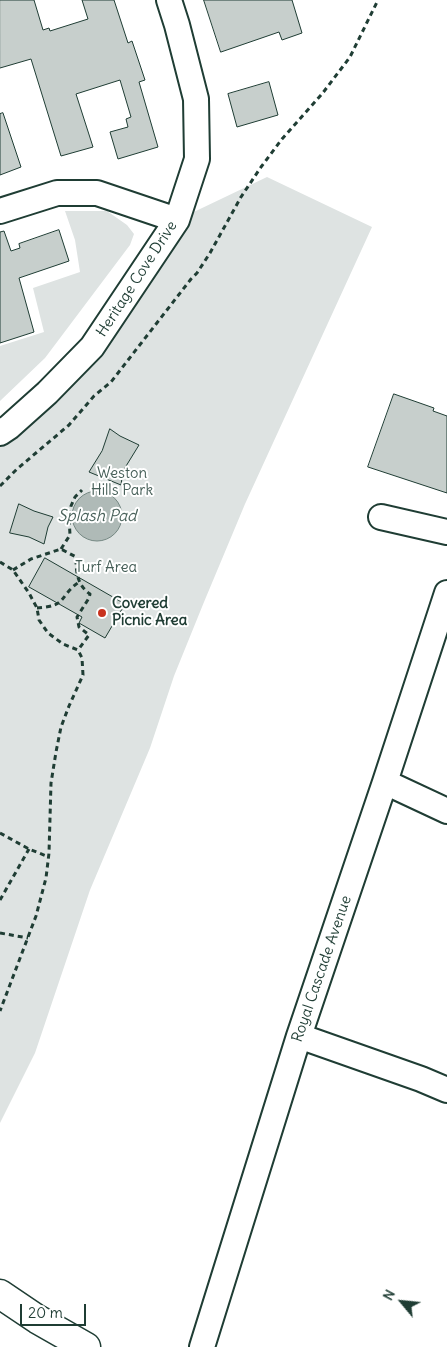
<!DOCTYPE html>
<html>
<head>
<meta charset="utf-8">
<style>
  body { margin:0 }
  #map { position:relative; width:447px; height:1347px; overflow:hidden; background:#fff; font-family:Delius,sans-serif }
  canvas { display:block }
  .north { position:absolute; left:377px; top:1277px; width:50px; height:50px; -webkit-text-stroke:4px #fff; paint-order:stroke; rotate:298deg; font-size:14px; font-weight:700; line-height:20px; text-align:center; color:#1f3d34 }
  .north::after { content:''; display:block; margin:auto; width:18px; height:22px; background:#1f3d34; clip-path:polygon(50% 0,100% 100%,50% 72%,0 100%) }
  .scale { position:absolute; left:20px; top:1304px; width:66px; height:22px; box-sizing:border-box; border:2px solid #1f3d34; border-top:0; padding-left:6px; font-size:15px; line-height:18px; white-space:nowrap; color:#1f3d34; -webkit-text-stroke:4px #fff; paint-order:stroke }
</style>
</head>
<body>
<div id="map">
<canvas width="447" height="1347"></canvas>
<div class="north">N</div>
<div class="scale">20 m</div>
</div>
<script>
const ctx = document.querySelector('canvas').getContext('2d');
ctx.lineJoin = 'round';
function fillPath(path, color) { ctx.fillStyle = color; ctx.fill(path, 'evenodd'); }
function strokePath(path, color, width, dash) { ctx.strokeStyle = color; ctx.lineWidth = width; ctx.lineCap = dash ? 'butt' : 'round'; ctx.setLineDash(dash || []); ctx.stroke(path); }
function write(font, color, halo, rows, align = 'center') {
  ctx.font = font + ' Delius,sans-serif'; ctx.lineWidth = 4; ctx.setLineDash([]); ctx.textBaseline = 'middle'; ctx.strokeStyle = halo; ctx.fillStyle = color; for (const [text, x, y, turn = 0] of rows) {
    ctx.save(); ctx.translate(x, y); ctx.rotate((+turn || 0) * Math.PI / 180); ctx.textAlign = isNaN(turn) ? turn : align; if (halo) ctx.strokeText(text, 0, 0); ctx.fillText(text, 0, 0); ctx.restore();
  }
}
fillPath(new Path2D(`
  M267 177 372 227 245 504 204 602 174 676 150 748 90 890 35 1053 0 1123V426L92 347 177 220Z
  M65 211H107L127 225 134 234 130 245 45 358 0 401V346L44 332 33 288 80 272 75 240Z`), '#dee3e2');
const water = new Path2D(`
  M72 516a25 25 0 1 1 50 0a25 25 0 1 1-50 0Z`);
fillPath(water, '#afbab7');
strokePath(water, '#758883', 1);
const building = new Path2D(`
  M0 0H34L43 30 49 28 50 31 88 19 82 0H114L128 43 132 41 145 80 139 82 158 147 118 159 110 132 128 127 126 119 131 117 120 80 76 94 93 147 61 156 31 59 0 68Z
  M204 0H292L302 33 282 40 279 32 221 52Z
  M269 82 278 115 237 127 228 94Z
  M3 113 21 167 0 175V114Z
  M59 230 69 261 19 278 34 332 0 343V232L4 231 11 251 20 248 19 244Z
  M394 394 434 408 433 411 447 416V493L368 467Z
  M110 429 120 436 139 445 123 471 121 485 89 472 102 451Z
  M19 504 34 511 53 517 48 527 44 544 29 537 10 533Z
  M45 558 125 604 105 638 79 623 82 617 29 587Z`);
fillPath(building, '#c7cfcc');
strokePath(building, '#1f3d34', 1);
const minor = new Path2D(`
  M0 211 57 193H97L177 220
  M0 433 9 427 47 393 92 347 177 220 197 159 196 99 177 25 169 0
  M381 517 447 532
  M385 782 447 811
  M299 1036 421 1079 447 1090
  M202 1347 299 1036 385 782 447 593`);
const tertiary = new Path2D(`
  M0 1294 37 1319 86 1347`);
strokePath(minor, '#1f3d34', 28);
strokePath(tertiary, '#1f3d34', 31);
strokePath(new Path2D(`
  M0 486 17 469 69 425 94 396 111 382 191 279 197 273 210 253 241 197 261 167 282 139 322 94 350 57 378 0
  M61 549 70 535 69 517 71 506 75 497 82 490
  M0 562 13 570 29 593 37 608 39 620 48 633 63 644 78 650 82 658 83 675 69 706 61 727 56 752 51 783 49 853 46 878 36 916 0 1011
  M13 570 31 559 61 549 76 557C76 572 77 585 90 594L89 598 77 617 79 627 89 635 78 650
  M37 608C68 606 58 597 79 582
  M0 833 29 849 49 857
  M0 900 29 849
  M0 933 28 938`), '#1f3d34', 3, [5, 4]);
strokePath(minor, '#fff', 24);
strokePath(tertiary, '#fff', 28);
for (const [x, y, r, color] of [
  [102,613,5,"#c8321e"]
]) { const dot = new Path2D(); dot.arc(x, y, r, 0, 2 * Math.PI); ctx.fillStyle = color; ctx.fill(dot); strokePath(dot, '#fff', 2); }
write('15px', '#1f3d34', '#fff', [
  ["Heritage Cove Drive",137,279,-57],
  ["Royal Cascade Avenue",322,969,-71]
]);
write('15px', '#455e57', '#fff', [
  ["Weston",122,474],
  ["Hills Park",122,491],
  ["Turf Area",106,568]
]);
write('bold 15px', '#1f3d34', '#fff', [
  ["Covered",112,604],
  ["Picnic Area",112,621]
], 'left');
write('italic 16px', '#4a625b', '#fff', [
  ["Splash Pad",97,516]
]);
</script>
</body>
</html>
